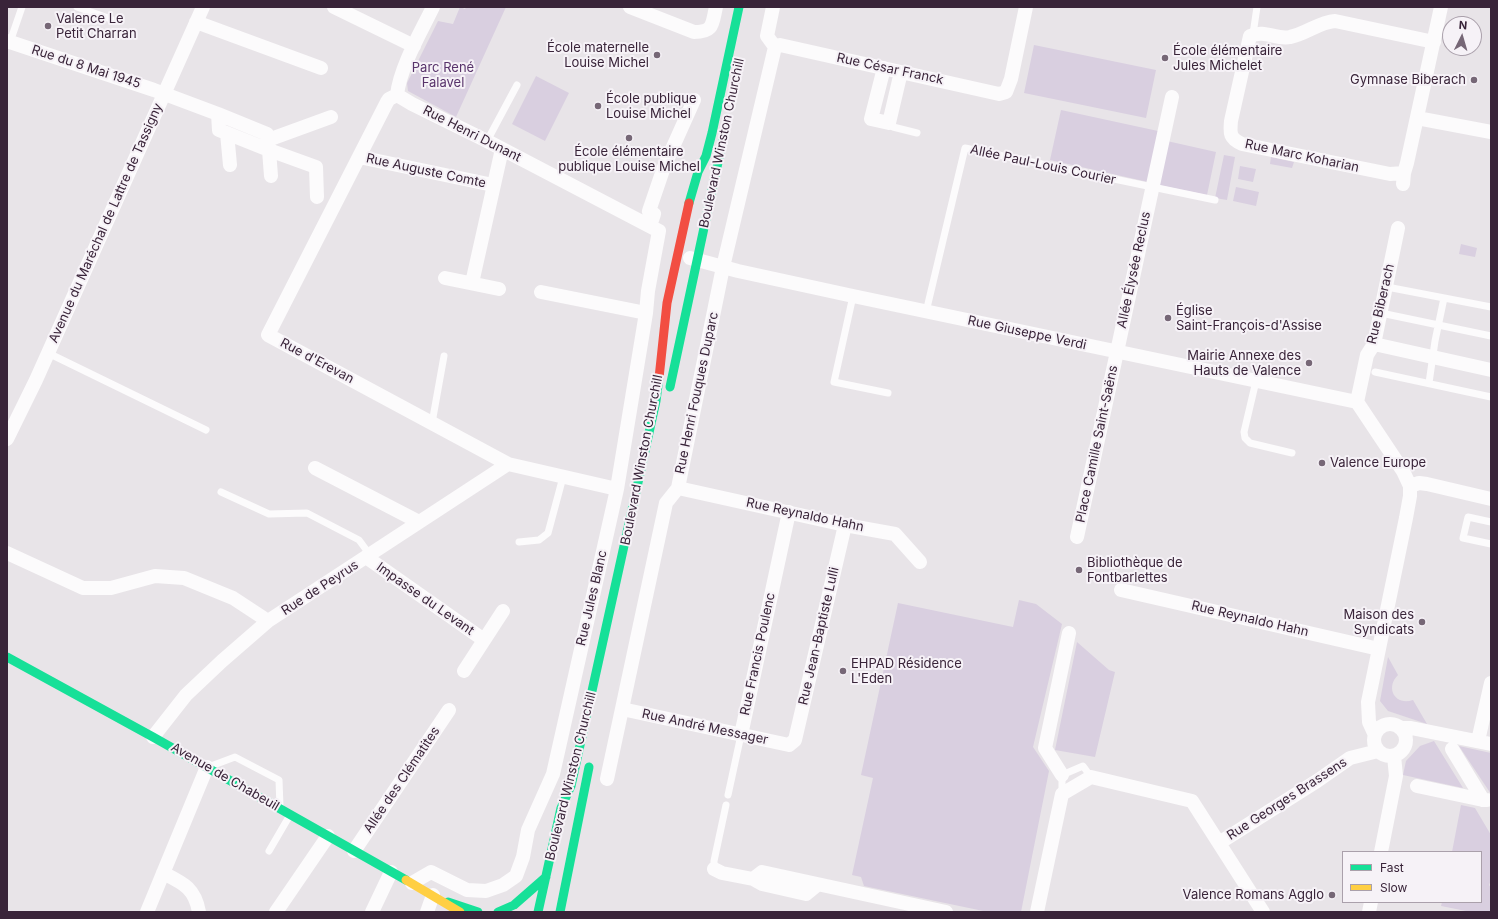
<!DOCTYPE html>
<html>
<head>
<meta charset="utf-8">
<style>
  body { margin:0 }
  #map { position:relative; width:1498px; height:919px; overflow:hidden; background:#e8e4e8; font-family:Inter,sans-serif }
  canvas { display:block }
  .frame { position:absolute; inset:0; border:8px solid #392439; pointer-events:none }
  .legend { position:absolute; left:1342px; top:851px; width:140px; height:52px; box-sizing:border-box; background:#f6f2f7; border:1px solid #aaa0ab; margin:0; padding:5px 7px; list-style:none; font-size:12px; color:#392439 }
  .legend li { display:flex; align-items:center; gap:8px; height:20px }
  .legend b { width:20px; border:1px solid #aaa0ab }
  .north { position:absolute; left:1442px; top:16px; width:40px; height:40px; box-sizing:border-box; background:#f6f2f7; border:1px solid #aaa0ab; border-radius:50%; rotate:5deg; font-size:11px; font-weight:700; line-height:16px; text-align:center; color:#392439 }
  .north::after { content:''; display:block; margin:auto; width:14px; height:18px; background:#766776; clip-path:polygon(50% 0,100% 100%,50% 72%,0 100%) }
</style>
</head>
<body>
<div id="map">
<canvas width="1498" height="919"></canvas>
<div class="frame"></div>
<ul class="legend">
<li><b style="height:5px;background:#16e098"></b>Fast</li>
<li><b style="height:5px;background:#ffcf43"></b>Slow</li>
</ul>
<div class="north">N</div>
</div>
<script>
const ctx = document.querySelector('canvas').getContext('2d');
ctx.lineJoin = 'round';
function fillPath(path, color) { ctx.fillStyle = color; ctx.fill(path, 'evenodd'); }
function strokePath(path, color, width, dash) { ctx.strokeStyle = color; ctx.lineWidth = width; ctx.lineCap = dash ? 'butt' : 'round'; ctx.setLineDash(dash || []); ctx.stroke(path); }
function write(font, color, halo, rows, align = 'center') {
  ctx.font = font + ' Inter,sans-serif'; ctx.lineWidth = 4; ctx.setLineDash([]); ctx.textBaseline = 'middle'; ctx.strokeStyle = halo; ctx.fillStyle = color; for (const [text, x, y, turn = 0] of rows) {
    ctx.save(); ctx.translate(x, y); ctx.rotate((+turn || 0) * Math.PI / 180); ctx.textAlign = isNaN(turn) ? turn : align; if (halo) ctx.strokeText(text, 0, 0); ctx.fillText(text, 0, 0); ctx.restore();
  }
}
fillPath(new Path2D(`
  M460 7 465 9 466 7H506L456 117 408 91 407 83 438 21 453 24Z
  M1034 45 1156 70 1146 118 1024 93Z
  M536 76 569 93 545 141 512 124Z
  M1061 110 1158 131 1148 182 1050 160Z
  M1167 141 1216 152 1207 195 1158 185Z
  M1224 155 1235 157 1227 200 1215 198Z
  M1271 157 1294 162 1292 168 1270 164Z
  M1240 166 1256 169 1253 182 1238 179Z
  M1236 187 1259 192 1256 206 1233 201Z
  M1461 244 1477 248 1475 257 1459 254Z
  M1019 600 1036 604 1062 624 1033 747 1049 771 1021 912H988L864 886 861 877 852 875 873 778 861 775 898 603 1013 627Z
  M1077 642 1109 670 1115 672 1095 757 1055 750Z
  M1388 657 1398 675C1385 688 1395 706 1413 700L1427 724 1388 711 1380 701Z
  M1434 741 1463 788 1403 775 1406 761 1420 746Z
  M1459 746 1491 753V794Z
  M1461 805 1475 808 1491 835V880L1489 885 1491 888V912H1471L1441 906 1442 902H1481V852H1452Z`), '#d9cfe0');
strokePath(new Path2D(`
  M77 7 111 19
  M1253 34 1257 7
  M10 42 22 7
  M889 123 893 127 917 133
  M487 141 517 85
  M1387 287 1491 307
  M853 296 834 382 888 393
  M926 312 965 148 1215 200
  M1381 313 1491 336
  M48 353 206 430
  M1375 372 1491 397
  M1256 381 1244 432 1245 438 1250 443 1292 453
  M1429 383 1435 341 1444 298
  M432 423 444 356
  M221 492 269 514 307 513 359 540 370 555
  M1491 522 1468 517 1463 538 1491 544
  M519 542 539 540 548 533 563 477
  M211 766 235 757 279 780 280 807
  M1062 794V775L1083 766 1091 777
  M728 795 741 735
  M269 851 290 815
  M714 869V861L726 805`), '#fcfbfc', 7);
strokePath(new Path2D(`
  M334 7 414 46
  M630 7 694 32C714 32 712 24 716 7
  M773 7 767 36 775 47
  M196 22 321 68
  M7 41 154 90 218 114 219 130 269 150 267 134 218 114
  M775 47 780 45 999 94 1006 92 1011 79 1026 7
  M884 68 871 119 889 123 901 72
  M397 95 412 104 487 141 659 231 648 291 646 313 617 489 553 774 528 830 523 857 516 876 503 885 486 891 467 890 431 872 412 883
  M397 95 389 99 387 102 268 335 508 464 617 489
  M397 95C400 67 421 32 433 7
  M1417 118 1491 132
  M227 133 230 165
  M268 140 331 117
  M359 157 493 185
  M1404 173 1390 174 1242 144C1229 138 1230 133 1231 121L1250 36C1265 29 1276 40 1290 37 1306 34 1319 22 1335 21L1434 42
  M271 176 269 150 316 167 317 197
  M1403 184 1404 173 1407 163 1441 7
  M650 226 654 214 649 211 664 167 694 100
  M690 258 738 271 853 296 1357 402
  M445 278 499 289
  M472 283 502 149
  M541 292 646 313
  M1374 344 1491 370
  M1357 402 1403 471 1410 486V496L1406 518 1368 702 1369 722 1375 735
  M1357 402 1367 355 1374 344 1398 228
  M7 439 36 380 203 7
  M315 468 419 522
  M1410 486 1419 483 1427 484 1491 499
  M678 488 845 525 895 534 920 562
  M1077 537 1172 97
  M7 553 83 588H111L155 576 184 578 233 598 268 621
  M366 557 484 640
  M1121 590 1379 649
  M464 671 503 611
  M622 709 789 745 795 740 845 525
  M1374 740a16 16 0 1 1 32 0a16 16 0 1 1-32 0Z
  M1400 728H1411L1491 744
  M741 735 789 512
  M153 737 186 695 222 661 268 621 508 464
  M1478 741 1491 683
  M1452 749 1483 800H1487
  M1062 775 1045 748 1069 633
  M607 779 666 503 678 488 723 267 775 47
  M1417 786 1483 800
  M1219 843 1317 781 1350 758 1378 751
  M354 851 449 710
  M1381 852 1396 776 1394 756
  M714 869 722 873 753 879 762 884 806 894 817 885
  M163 873C183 883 195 888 199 912
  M753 879 762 872 946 912
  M147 912 207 767
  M276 912 328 836
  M372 912 391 872
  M427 912 433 895
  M1037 912 1062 794 1091 777 1192 801 1263 912
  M1369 912 1371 902`), '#fcfbfc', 14);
strokePath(new Path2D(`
  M689 203 698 172 706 156 712 133 739 7
  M670 387 723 139
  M7 657 153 737 406 880
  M448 902 478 912
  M498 912 514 905 546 877
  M538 912 561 808 571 786 656 401 659 378
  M560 912 589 767`), '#16e098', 9);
strokePath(new Path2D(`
  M406 880 460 912`), '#ffcf43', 9);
strokePath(new Path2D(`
  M659 378 667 303 689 203`), '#f24e42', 9);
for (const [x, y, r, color] of [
  [48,26,4,"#766776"],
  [657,55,4,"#766776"],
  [1165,58,4,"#766776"],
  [1474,80,4,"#766776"],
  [598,106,4,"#766776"],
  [629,138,4,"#766776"],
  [1168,318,4,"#766776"],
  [1309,363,4,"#766776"],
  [1322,463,4,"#766776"],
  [1079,570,4,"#766776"],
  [1422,622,4,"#766776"],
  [843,671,4,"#766776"],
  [1332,895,4,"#766776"]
]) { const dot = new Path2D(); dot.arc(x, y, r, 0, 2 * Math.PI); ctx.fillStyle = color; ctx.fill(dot); strokePath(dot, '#f6f2f7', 1.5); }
write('13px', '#392439', '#f6f2f7', [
  ["Valence Le",56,19],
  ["Petit Charran",56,34],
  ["École maternelle",649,48,"right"],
  ["Louise Michel",649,63,"right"],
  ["École élémentaire",1173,51],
  ["Jules Michelet",1173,66],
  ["Gymnase Biberach",1466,80,"right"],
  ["École publique",606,99],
  ["Louise Michel",606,114],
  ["École élémentaire",629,152,"center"],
  ["publique Louise Michel",629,167,"center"],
  ["Église",1176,311],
  ["Saint-François-d'Assise",1176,326],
  ["Mairie Annexe des",1301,356,"right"],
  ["Hauts de Valence",1301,371,"right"],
  ["Valence Europe",1330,463],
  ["Bibliothèque de",1087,563],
  ["Fontbarlettes",1087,578],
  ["Maison des",1414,615,"right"],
  ["Syndicats",1414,630,"right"],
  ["EHPAD Résidence",851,664],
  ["L'Eden",851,679],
  ["Valence Romans Agglo",1324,895,"right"]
], 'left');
write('13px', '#392439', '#f6f2f7', [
  ["Rue du 8 Mai 1945",86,67,18],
  ["Rue César Franck",890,69,12],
  ["Rue Henri Dunant",472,134,27],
  ["Boulevard Winston Churchill",722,143,-78],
  ["Rue Marc Koharian",1302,156,12],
  ["Allée Paul-Louis Courier",1043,165,12],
  ["Rue Auguste Comte",426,171,12],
  ["Avenue du Maréchal de Lattre de Tassigny",106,223,-66],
  ["Allée Élysée Reclus",1134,270,-78],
  ["Rue Biberach",1381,304,-77],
  ["Rue Giuseppe Verdi",1027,333,12],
  ["Rue d'Erevan",317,361,28],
  ["Rue Henri Fouques Duparc",697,393,-78],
  ["Place Camille Saint-Saëns",1097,444,-78],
  ["Boulevard Winston Churchill",642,460,-79],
  ["Rue Reynaldo Hahn",805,515,12],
  ["Rue de Peyrus",320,588,-33],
  ["Rue Jules Blanc",592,598,-77],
  ["Impasse du Levant",425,599,35],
  ["Rue Reynaldo Hahn",1250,619,13],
  ["Rue Jean-Baptiste Lulli",819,636,-77],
  ["Rue Francis Poulenc",758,654,-78],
  ["Rue André Messager",705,727,12],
  ["Boulevard Winston Churchill",571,776,-76],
  ["Avenue de Chabeuil",225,777,30],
  ["Allée des Clématites",402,780,-56],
  ["Rue Georges Brassens",1287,799,-33]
]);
write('13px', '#58336b', '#f6f2f7', [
  ["Parc René",443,68],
  ["Falavel",443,83]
]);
</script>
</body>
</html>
